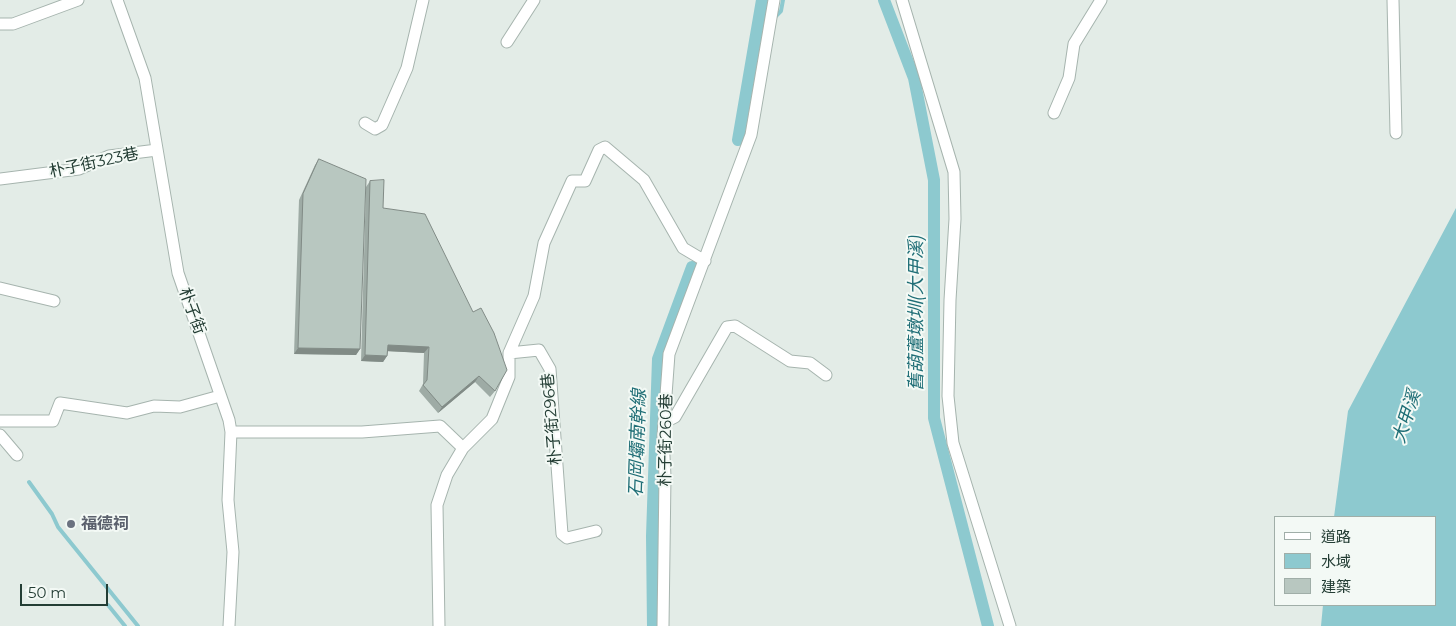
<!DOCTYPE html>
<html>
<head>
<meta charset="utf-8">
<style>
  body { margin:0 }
  #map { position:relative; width:1456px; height:626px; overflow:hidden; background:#e3ece7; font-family:Montserrat,"Noto Sans TC",sans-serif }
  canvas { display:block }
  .legend { position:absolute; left:1274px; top:516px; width:162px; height:90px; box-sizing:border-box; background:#f3f9f5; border:1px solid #a0aea8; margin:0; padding:6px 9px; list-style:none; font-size:15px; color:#233d34 }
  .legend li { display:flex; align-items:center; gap:10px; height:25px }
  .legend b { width:25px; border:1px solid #a0aea8 }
  .scale { position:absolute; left:20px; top:584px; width:88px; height:22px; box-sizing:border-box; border:2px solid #233d34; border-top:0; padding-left:6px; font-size:15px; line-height:18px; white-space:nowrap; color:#233d34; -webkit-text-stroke:4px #f3f9f5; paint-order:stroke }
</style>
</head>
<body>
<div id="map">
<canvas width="1456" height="626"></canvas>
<ul class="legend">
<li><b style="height:6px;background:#fff"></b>道路</li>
<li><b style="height:14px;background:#8dc9cf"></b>水域</li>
<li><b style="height:14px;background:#b8c7c0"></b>建築</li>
</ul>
<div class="scale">50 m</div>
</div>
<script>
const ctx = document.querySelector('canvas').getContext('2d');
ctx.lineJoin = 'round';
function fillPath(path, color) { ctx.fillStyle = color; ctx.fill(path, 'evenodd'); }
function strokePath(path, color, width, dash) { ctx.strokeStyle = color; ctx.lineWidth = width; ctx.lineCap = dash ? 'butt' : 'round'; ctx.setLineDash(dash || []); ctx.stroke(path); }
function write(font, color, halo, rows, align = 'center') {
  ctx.font = font + ' Montserrat,"Noto Sans TC",sans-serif'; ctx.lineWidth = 4; ctx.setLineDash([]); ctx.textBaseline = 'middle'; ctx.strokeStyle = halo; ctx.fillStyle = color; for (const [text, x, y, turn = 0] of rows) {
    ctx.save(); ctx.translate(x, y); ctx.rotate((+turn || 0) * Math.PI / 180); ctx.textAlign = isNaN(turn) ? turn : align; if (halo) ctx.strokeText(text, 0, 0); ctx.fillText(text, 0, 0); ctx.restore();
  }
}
fillPath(new Path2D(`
  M1456 208V626H1321L1323 605H1435V517H1334L1348 411Z`), '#8dc9cf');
strokePath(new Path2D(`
  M776 16 781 11 783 0
  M29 482 52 514 58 527 138 626
  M108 605 125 626`), '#8dc9cf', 4);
strokePath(new Path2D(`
  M884 0 914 78 934 180V418L988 626
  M738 140 762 0
  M653 626 652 536 658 359 692 267`), '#8dc9cf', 12);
const minor = new Path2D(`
  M117 0 145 78 178 273 229 420 231 432 228 500 233 552 229 626
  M902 0 954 172 955 219 950 300 948 396 953 443 1010 626
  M1393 0 1396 133
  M0 24H13L78 0
  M507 42 534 0
  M1054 113 1069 78 1074 44 1101 0
  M365 123 375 129 382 125 407 68 423 0
  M0 179 79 169 109 156 157 150
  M0 288 54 301
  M509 353 534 296 544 243 572 181H585L599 150 605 147 644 180 683 248 705 261
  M0 421H53L60 403 127 413 154 406 180 407 220 396
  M665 422 675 417 727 327 735 326 790 361 810 363 826 375
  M231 432H362L440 426 463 448 492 419 509 377V353L539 350 550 369 562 534 567 538 596 531
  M0 435 17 455
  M439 626 437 505 447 475 463 448
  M663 626 665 476 663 436 669 354 751 135 774 0`);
strokePath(minor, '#a6b4ae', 13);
strokePath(minor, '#fff', 11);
fillPath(new Path2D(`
  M319 159 360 349 356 355 294 354 299 200 315 165Z
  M370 181 383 208 495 391 490 397 475 382 438 413 419 391 423 384 424 353 388 351 387 356 383 362 361 361 366 187Z`), '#9eaba5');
fillPath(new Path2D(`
  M388 345 429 347 424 353 384 351Z
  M298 348 360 349 356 355 294 354Z
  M365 355 387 356 383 362 361 361Z
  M479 376 475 382 438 413 442 407Z`), '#818b86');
const building = new Path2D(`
  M319 159 366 179 360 349 298 348 303 194Z
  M384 180 383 208 425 214 473 312 481 308 494 333 507 370 495 391 479 376 442 407 423 385 427 380 429 347 388 345 387 356 365 355 370 181Z`);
fillPath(building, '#b8c7c0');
strokePath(building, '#818b86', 1);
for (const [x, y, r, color] of [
  [71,524,5,"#6b7280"]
]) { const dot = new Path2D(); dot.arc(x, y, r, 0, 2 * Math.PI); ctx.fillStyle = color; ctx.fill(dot); strokePath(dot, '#f3f9f5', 2); }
write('16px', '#233d34', '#f3f9f5', [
  ["朴子街323巷",94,163,-12],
  ["朴子街",192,311,70],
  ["朴子街296巷",552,419,-95],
  ["朴子街260巷",666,440,-89]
]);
write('bold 16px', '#5b616d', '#f3f9f5', [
  ["福德祠",81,524]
], 'left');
write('italic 18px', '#1f6e76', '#f3f9f5', [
  ["舊葫蘆墩圳(大甲溪)",917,313,-90],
  ["大甲溪",1407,417,-72],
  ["石岡壩南幹線",638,443,-88]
]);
</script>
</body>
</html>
